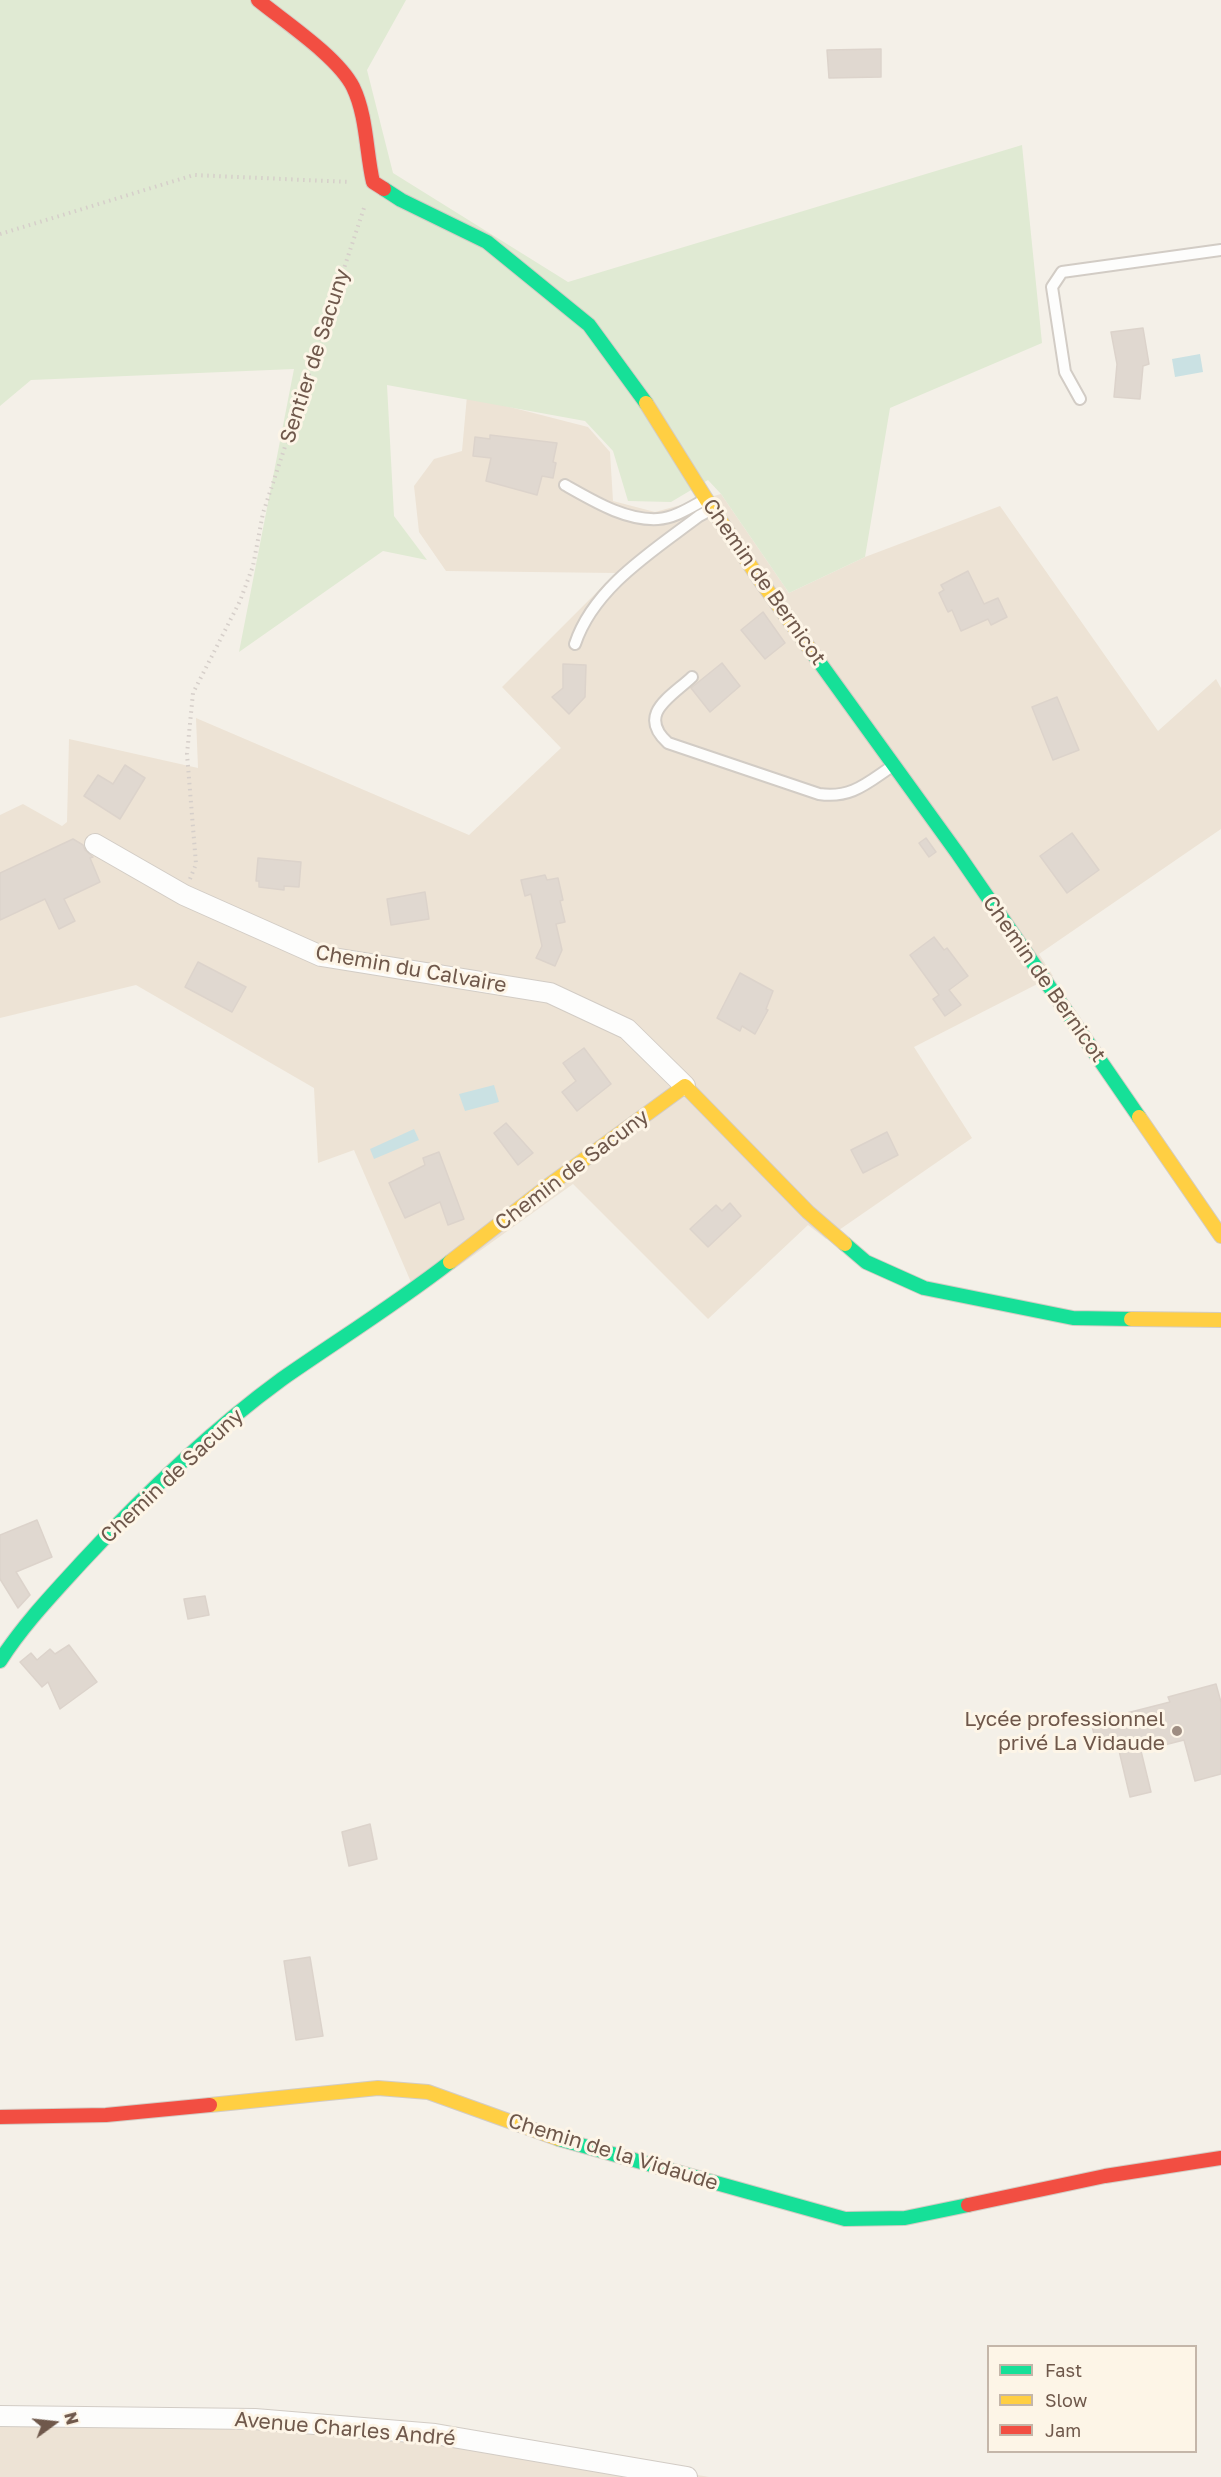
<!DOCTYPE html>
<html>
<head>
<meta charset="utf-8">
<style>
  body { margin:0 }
  #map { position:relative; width:1221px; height:2477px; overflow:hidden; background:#f4f0e8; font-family:"Golos Text",sans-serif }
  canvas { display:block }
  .legend { position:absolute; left:987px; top:2345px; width:210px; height:108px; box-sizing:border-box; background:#fdf5e7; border:2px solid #c4b6a9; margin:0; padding:8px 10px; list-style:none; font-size:18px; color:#6f584b }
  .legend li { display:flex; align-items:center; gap:12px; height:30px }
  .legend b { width:30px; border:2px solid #c4b6a9 }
  .north { position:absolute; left:24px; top:2393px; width:60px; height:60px; -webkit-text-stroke:4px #fdf5e7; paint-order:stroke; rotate:75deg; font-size:16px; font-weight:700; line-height:24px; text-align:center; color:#6f584b }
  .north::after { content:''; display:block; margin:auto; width:21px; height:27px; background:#6f584b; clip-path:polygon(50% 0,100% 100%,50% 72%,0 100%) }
</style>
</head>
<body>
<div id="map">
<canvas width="1221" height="2477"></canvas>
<ul class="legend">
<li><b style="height:8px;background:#16e098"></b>Fast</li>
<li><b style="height:8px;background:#ffcf43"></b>Slow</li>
<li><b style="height:8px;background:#f24e42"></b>Jam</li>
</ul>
<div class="north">N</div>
</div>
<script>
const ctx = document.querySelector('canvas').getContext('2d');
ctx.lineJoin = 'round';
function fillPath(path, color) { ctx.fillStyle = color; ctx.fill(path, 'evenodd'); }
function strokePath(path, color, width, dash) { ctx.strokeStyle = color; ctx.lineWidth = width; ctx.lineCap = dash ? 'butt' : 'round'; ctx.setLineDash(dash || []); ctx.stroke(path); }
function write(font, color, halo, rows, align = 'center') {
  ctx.font = font + ' "Golos Text",sans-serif'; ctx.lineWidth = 6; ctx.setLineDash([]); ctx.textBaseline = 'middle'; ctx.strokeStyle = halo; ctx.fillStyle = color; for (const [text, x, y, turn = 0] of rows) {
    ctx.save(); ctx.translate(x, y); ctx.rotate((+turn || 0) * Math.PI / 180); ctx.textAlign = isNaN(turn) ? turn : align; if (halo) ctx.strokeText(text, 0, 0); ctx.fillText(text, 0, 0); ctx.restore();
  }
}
fillPath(new Path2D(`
  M467 396 588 427 610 452 613 501 655 512 721 494 789 593 865 557 1000 506 1158 731 1216 679 1221 688V829L1039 954 1053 976 914 1047 972 1138 826 1239 808 1225 708 1319 573 1184 417 1296 354 1150 318 1163 314 1088 136 985 0 1018V815L23 804 62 826 67 822 69 739 198 768 196 718 469 835 561 748 502 687 616 573 446 571 419 532 414 486 434 459 462 451Z
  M0 2411 438 2429 709 2477H0Z`), '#ede3d5');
fillPath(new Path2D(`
  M0 0H406L367 70 393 173 568 282 1022 145 1042 343 890 408 865 557 789 593 721 494 708 480 671 502 628 501 613 451 585 421 387 385 394 516 427 560 383 551 239 652 294 369 31 380 0 406Z`), '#e0ead3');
fillPath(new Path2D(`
  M1200 354 1203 372 1175 377 1172 359Z
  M494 1085 499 1102 465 1111 459 1094Z
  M414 1129 419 1140 374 1159 370 1149Z`), '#cae1e3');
const building = new Path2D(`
  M881 49V77L829 78 827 50Z
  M1143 328 1149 364 1143 366 1140 399 1114 397 1117 364 1111 332Z
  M490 435 557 443 553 462 556 463 553 478 542 476 537 495 486 481 491 458 473 456 475 437 490 439Z
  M968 571 984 604 998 598 1007 617 991 625 988 619 961 631 952 610 948 612 939 593 944 590 941 585Z
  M763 612 785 643 765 659 741 630Z
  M722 663 740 686 710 712 691 688Z
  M563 664 586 665 585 697 569 714 552 697 563 688Z
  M1057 697 1079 750 1053 760 1032 707Z
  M125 765 145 778 120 819 84 796 98 775 113 784Z
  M1072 833 1099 870 1067 893 1040 856Z
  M926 838 936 852 929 857 919 843Z
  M73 839 83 845 85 850 93 857 90 858 100 882 64 899 75 921 59 929 45 899 0 920V873Z
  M258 858 301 862 299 887 284 886V890L259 887V881H256Z
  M545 875 547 880 558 878 563 900 560 901 565 922 556 924 562 950 555 966 536 958 542 946 531 894 525 896 521 880Z
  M425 892 429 919 391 925 387 899Z
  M934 937 944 950 947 948 968 976 949 990 961 1005 945 1016 933 999 939 995 910 955Z
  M198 962 246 987 232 1012 185 987Z
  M740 973 773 991 766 1009 768 1010 755 1034 742 1026 740 1031 717 1018Z
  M584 1048 611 1084 577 1111 562 1092 576 1081 563 1063Z
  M506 1123 533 1153 518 1165 494 1133Z
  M887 1132 898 1155 863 1173 851 1150Z
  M439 1152 464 1219 448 1225 440 1202 405 1218 389 1183 425 1165 423 1158Z
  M730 1203 741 1216 708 1247 690 1229 716 1205 722 1211Z
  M37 1520 52 1557 16 1572 30 1595 18 1608 0 1579V1535Z
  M205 1596 209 1615 188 1619 184 1599Z
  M69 1645 97 1682 60 1709 48 1682 42 1687 20 1662 31 1653 37 1660 50 1649 55 1654Z
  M1216 1684 1221 1702V1774L1195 1781 1184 1740 1141 1751 1151 1792 1130 1797 1116 1738 1096 1743 1090 1717 1110 1712 1111 1717 1170 1702 1168 1697Z
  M370 1824 377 1859 349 1866 342 1832Z
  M310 1957 323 2036 296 2040 284 1961Z`);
fillPath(building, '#e0d8d0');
strokePath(building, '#dcd3cb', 1.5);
const lane = new Path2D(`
  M1080 399 1065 372 1052 287 1062 272 1221 250
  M565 485C592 500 625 521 658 519 675 518 691 507 706 499
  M575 644C594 587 653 551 699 516L712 509
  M692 677C671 697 636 714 668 743L819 794C852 799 868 782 894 765`);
const street = new Path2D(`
  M95 844 184 895 321 956 550 993 627 1029 685 1086
  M0 2416 255 2419 435 2434 687 2477`);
const fast = new Path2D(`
  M384 189 401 200 487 242 589 325 646 403
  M812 652 958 854 1139 1117
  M845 1244 866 1262 924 1288 1073 1318 1131 1319
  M0 1661C23 1625 52 1595 81 1563 143 1496 208 1433 282 1379 338 1340 396 1304 450 1262
  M559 2139 845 2219 905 2218 968 2205`);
const slow = new Path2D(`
  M646 403 706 499 760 580 812 652
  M1139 1117 1221 1236
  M450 1262 548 1186 685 1086 808 1212 845 1244
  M1131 1319 1221 1320
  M210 2105 378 2088 428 2092 559 2139`);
const jam = new Path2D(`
  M258 0C285 22 338 57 353 87 367 116 366 152 373 182L384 189
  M0 2117 106 2115 210 2105
  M968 2205 1105 2176 1221 2158`);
strokePath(lane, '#d2ccc5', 14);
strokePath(street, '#d2ccc5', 22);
strokePath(fast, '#d3ccc4', 16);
strokePath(slow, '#d3ccc4', 16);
strokePath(jam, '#d3ccc4', 16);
strokePath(new Path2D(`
  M0 234 194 175 350 182
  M190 879 196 864 187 754 193 693 240 601 253 566 263 513 365 205`), '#d6cfca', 4, [1.5, 4.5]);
strokePath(lane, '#fdfdfc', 10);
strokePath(street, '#fdfdfc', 20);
strokePath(fast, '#16e098', 14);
strokePath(slow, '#ffcf43', 14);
strokePath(jam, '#f24e42', 14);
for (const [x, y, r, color] of [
  [1177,1731,6,"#9e8d82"]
]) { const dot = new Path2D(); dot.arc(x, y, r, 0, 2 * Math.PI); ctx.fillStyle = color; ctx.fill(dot); strokePath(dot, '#fdf5e7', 2); }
write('21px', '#6f584b', '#fdf5e7', [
  ["Sentier de Sacuny",315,356,-72],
  ["Chemin de Bernicot",764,582,55],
  ["Chemin du Calvaire",411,969,10],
  ["Chemin de Bernicot",1044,979,55],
  ["Chemin de Sacuny",572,1170,-37],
  ["Chemin de Sacuny",172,1476,-43],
  ["Chemin de la Vidaude",613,2152,17],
  ["Avenue Charles André",345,2429,5]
]);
write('21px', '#6f584b', '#fdf5e7', [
  ["Lycée professionnel",1165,1719],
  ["privé La Vidaude",1165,1743]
], 'right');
</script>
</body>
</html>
